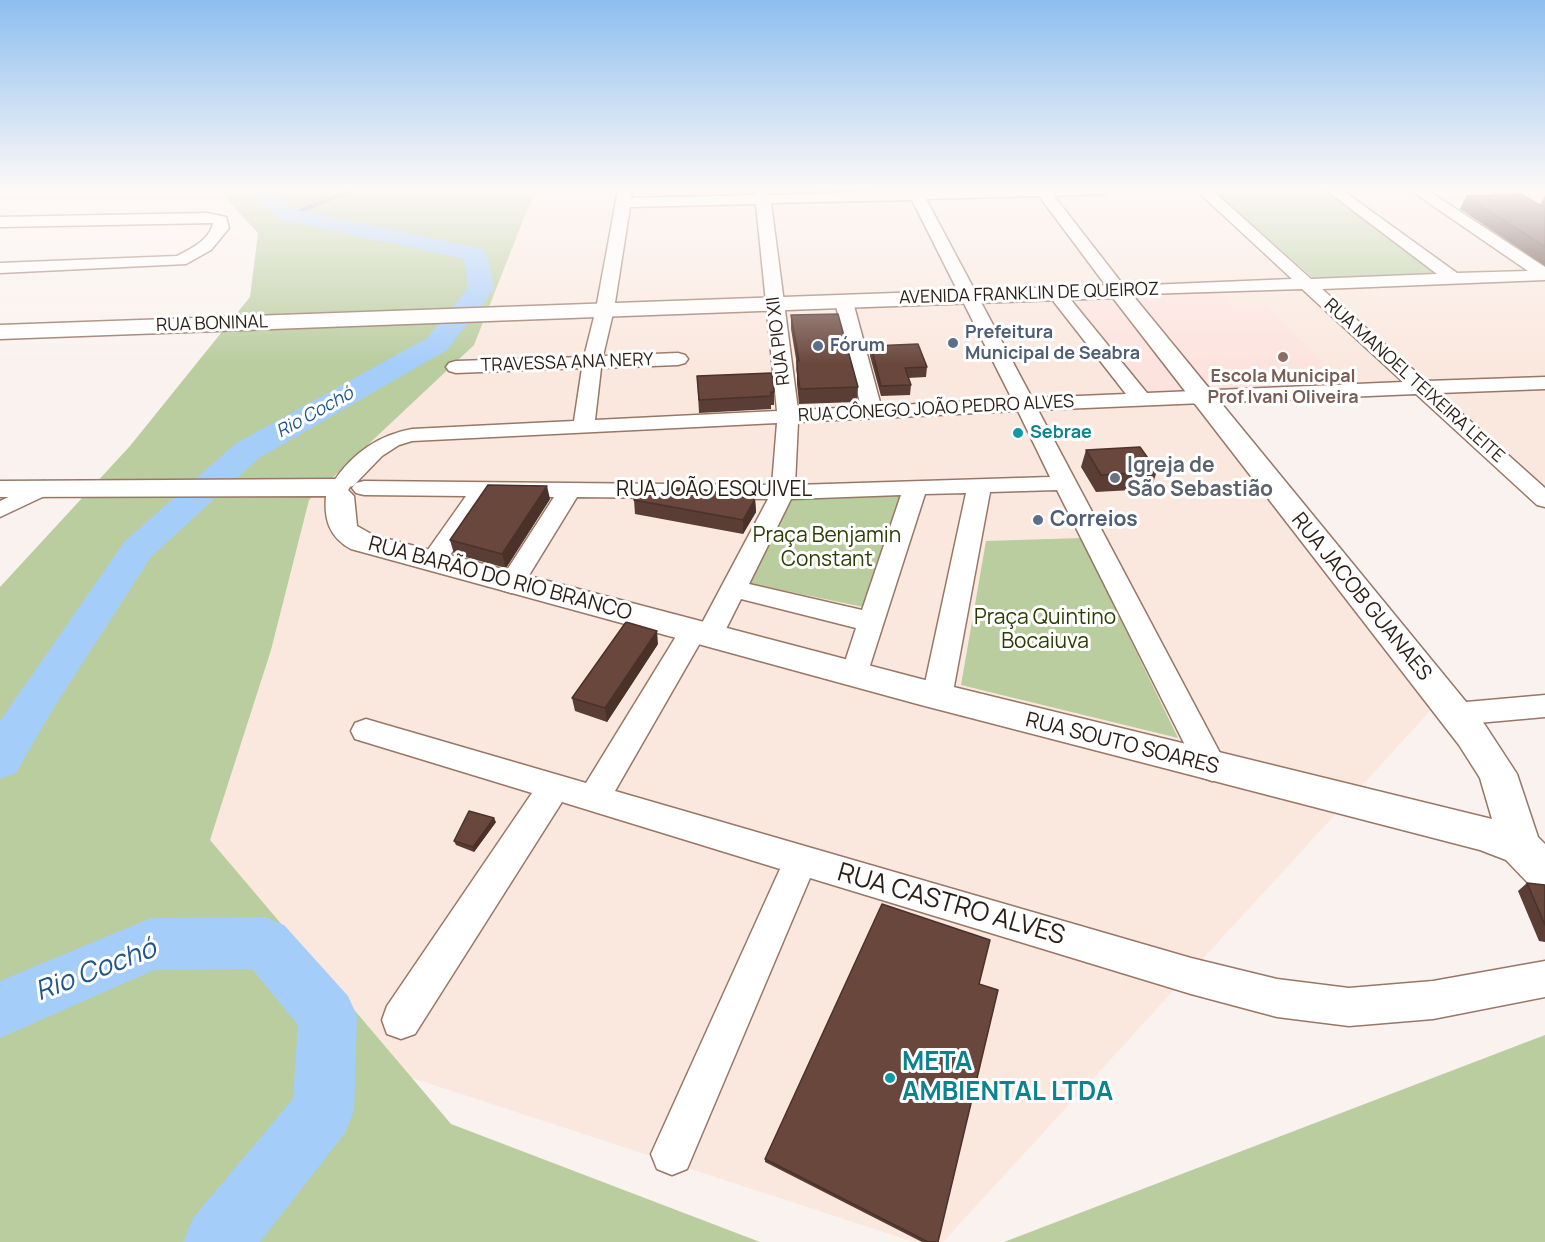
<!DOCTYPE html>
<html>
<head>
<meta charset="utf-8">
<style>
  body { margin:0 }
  canvas { display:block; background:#faf2ee }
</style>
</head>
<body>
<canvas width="1545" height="1242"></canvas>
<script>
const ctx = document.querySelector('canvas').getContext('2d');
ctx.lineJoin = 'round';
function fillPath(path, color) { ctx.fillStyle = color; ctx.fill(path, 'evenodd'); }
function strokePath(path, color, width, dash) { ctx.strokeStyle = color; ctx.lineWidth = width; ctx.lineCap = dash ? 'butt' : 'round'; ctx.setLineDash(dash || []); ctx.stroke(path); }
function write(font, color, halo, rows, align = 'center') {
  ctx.font = font + ' Manrope,sans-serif'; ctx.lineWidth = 6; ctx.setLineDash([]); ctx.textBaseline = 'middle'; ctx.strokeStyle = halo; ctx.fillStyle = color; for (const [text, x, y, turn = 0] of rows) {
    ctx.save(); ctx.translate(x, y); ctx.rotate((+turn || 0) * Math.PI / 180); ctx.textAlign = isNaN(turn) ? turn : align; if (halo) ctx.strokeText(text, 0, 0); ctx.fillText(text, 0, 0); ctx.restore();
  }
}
fillPath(new Path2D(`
  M512 190H1412L1545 278V499L1419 391 1212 399 1444 696 943 1242H914L131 986 308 480Z`), '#fae8de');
fillPath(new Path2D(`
  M1223 293 1234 306 1266 305 1343 383 1211 389 1135 296Z
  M1113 297 1185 391 1143 393 1066 299Z`), '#fde3de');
fillPath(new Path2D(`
  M218 190H535L474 345 309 500 271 650 210 840 451 1124 760 1242H0V587L130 446 250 297 258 233Z
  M1213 190H1326L1441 274 1314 279Z
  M902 494 863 607 748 583 790 498Z
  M1081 538 1178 738 961 685 986 541Z
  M1545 1035V1242H1004Z`), '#b9cd9f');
strokePath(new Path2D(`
  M290 215 352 190`), '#8098b6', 4);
fillPath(new Path2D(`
  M246 190H271L297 210 484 249 487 254 494 289 447 350 259 458 151 557 53 709 16 773 0 779V721L125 541 235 444 427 338 468 288 464 259 282 220Z
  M265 917 284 925 348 996 357 1016 354 1111 345 1133 260 1242H183L193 1218 293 1099 298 1025 252 969 154 970 0 1038V981L151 918Z`), '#a5cdfa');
const minor = new Path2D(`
  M618 190H632L631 198 755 195V190H769L770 195 907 190H1110L1103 194 1054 196 1124 286 1292 279 1196 190H1212L1311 279 1437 274 1326 190H1342L1457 273 1528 271 1410 190H1427L1545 267V280L1322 289 1426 381 1545 377V389L1439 393 1545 488V507L1537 505 1416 394 1038 410 1228 768 1223 777 1212 781 1201 777 1057 490 990 492 952 697 947 705 937 708 927 705 922 697 966 493 925 494 865 681 855 684 845 681 841 674 856 628 741 599 719 643 709 646 700 643 615 791 1191 958 1277 979 1349 988 1433 981 1545 961V997L1433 1019 1349 1026 1277 1017 1191 994 810 878 687 1169 672 1175 657 1169 651 1154 780 869 562 802 415 1034 401 1039 387 1034 382 1020 387 1006 532 793 355 739 351 731 355 723 366 719 586 783 683 625 693 622 701 625 768 499 577 497 520 590 511 593 502 590 498 584 554 497 490 496 442 567 433 569 424 567 420 561 466 496 364 495 356 493 352 488 356 483 364 481 772 485 777 423 412 441 399 445 382 456 353 486 345 488 337 486 334 481C353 453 379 435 412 429L574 421 582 368 456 373 449 371 446 367 449 363 456 361 584 357 596 309ZM1039 196 1113 295 1302 289 1403 382 1147 393 1062 289H1050L1047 293 1126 394 1032 398 926 199ZM912 200 1012 399 881 406 853 302 850 298H838L835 302 861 407 798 410 771 203ZM756 204 777 411 595 420 601 368 678 365 685 363 688 359 685 355 678 353 603 356 614 309 630 207ZM1018 411 1050 477 795 485 798 422ZM901 495 862 610 749 584 791 499Z
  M1491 190H1508L1545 212V223Z
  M207 213 226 217 229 228 211 250 186 264 0 273V263L177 256C190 249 210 240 213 223L0 227V217Z
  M43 481 51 483 55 488 51 493 0 517V501Z
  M1545 695V717L1455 725 1444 722 1440 714 1444 706 1455 703Z`);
const major = new Path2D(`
  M1119 285 1126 287 1485 725 1517 774 1538 837 1545 844V891L1530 885 1506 860 1480 850 921 705 351 549C329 537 324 519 326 496L0 497V481L336 479 346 481 350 487 348 490 354 496 357 526 373 535 921 679 1492 819 1480 778 1459 745 1113 298 0 339V325Z`);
strokePath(minor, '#976', 3);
strokePath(major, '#976', 3);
fillPath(minor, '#fff');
fillPath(major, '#fff');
fillPath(new Path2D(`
  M1545 195V266L1460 209 1466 196 1540 205Z
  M791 315 858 387 857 402 799 404 797 384V365L791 329Z
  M871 346 927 367 926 377 908 378 911 385 910 395 881 396 870 356Z
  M697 376 774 392V405H771V409L699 413Z
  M1086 450 1157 471 1151 489 1096 492 1081 467Z
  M550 499 506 568 454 554 450 540Z
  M755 499 756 512 743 534 635 514 634 500Z
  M658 644 607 722 575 711 572 698Z
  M496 822 474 852 456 845 454 841Z
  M1527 883 1545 885V942L1539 941 1518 891Z
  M979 984 938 1242H922L765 1162V1159Z`), '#5a3d34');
fillPath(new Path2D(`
  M547 486 550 499 506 568 502 554Z
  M755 499 756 512 743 534V520Z
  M657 631 658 644 607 722 605 708Z
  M494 818 496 822 474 852 473 847Z`), '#4a322b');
const building = new Path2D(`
  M1521 194 1545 208V247L1466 196Z
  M838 314 858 387 800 389 797 370V361H799L791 315Z
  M918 344 927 367 905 368 911 385 881 386 871 346Z
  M772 373 774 392H771V396L699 400 697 376Z
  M1140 447 1157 471 1101 475 1086 450Z
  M488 485 547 486 502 554 450 540Z
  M677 488 700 489 755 499 743 520 634 500V492L676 491Z
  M626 622 657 631 605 708 572 698Z
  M469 811 494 818 473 847 454 841Z
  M1527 883 1545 885V925Z
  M882 904 990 940 979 984 998 990 938 1242H928L765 1159Z`);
fillPath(building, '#69473d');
strokePath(building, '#4a322b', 1.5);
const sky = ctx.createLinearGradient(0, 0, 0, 364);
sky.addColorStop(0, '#8dbeef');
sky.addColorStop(0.52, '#fdf9f7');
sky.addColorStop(1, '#fdf9f700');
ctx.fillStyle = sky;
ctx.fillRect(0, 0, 1545, 364);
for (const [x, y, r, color] of [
  [953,343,6,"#5c6f8a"],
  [818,346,6,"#5c6f8a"],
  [1283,357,6,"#8d6e63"],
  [1018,433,6,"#0f9aa8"],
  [1115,478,6,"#6b7280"],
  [1038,520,6,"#5c6f8a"],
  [890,1078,6,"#0f9aa8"]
]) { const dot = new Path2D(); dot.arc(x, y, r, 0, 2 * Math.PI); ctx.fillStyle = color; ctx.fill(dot); strokePath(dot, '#fff', 2); }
write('18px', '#2b1e17', '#fff', [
  ["AVENIDA FRANKLIN DE QUEIROZ",1029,294,-2],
  ["RUA BONINAL",212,324,-2],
  ["RUA PIO XII",779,341,-97],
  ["TRAVESSA ANA NERY",567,363,-2],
  ["RUA MANOEL TEIXEIRA LEITE",1414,381,42],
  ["RUA CÔNEGO JOÃO PEDRO ALVES",936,409,-3]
]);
write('bold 18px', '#4e5e75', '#fff', [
  ["Prefeitura",965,333],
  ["Municipal de Seabra",965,354],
  ["Fórum",830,346]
], 'left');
write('bold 18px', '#785e54', '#fff', [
  ["Escola Municipal",1283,377],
  ["Prof Ivani Oliveira",1283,398]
]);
write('italic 18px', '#1f558b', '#fff', [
  ["Rio Cochó",315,413,-29]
]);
write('bold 18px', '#0d838f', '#fff', [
  ["Sebrae",1030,433]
], 'left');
write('bold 21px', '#5b616d', '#fff', [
  ["Igreja de",1127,466],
  ["São Sebastião",1127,490]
], 'left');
write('21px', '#2b1e17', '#fff', [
  ["RUA JOÃO ESQUIVEL",714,490],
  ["RUA BARÃO DO RIO BRANCO",500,579,15],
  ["RUA JACOB GUANAES",1361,597,51],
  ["RUA SOUTO SOARES",1122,744,14]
]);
write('bold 21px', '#4e5e75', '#fff', [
  ["Correios",1050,520]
], 'left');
write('21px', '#2b3e02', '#fff', [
  ["Praça Benjamin",827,536],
  ["Constant",827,560],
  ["Praça Quintino",1045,618],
  ["Bocaiuva",1045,642]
]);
write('26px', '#2b1e17', '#fff', [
  ["RUA CASTRO ALVES",951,905,16]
]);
write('bold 26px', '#0d838f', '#fff', [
  ["META",902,1063],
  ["AMBIENTAL LTDA",902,1093]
], 'left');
write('italic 27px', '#1f558b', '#fff', [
  ["Rio Cochó",96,971,-21]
]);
</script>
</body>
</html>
